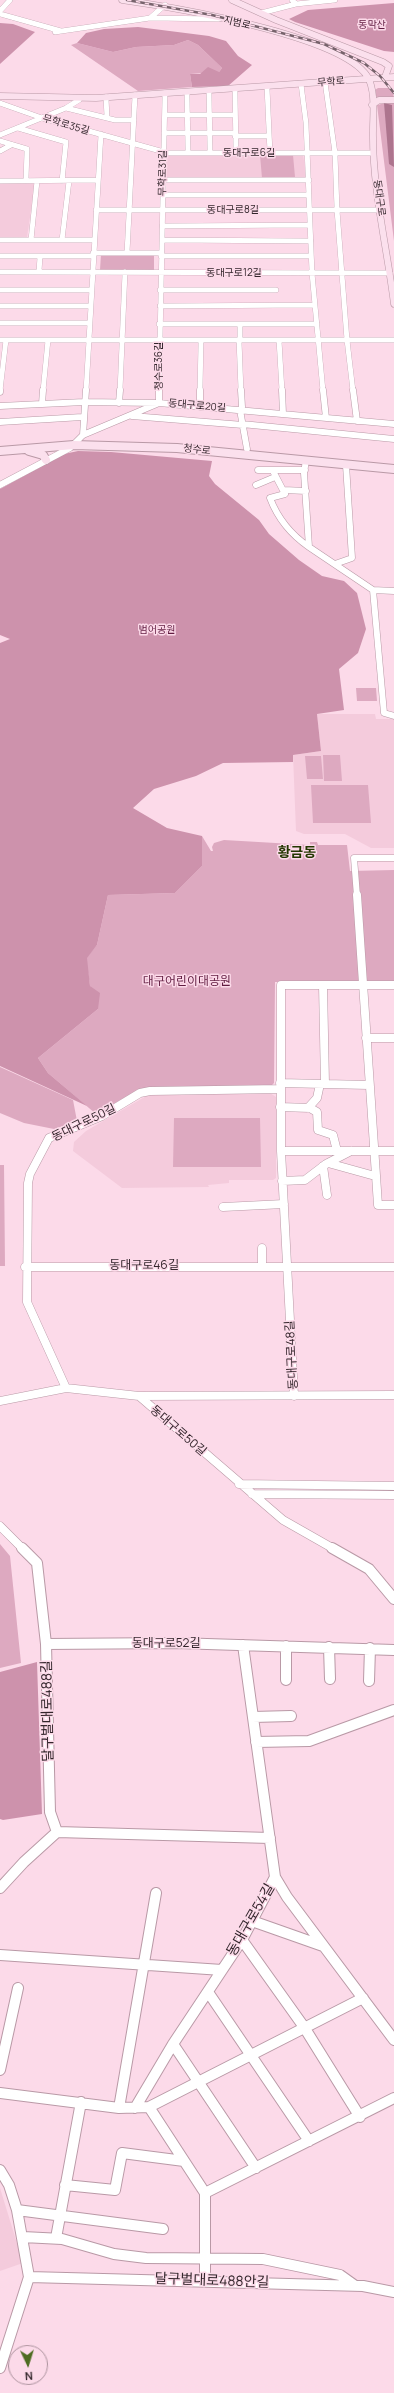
<!DOCTYPE html>
<html>
<head>
<meta charset="utf-8">
<style>
  body { margin:0 }
  #map { position:relative; width:394px; height:2393px; overflow:hidden; background:#fcdae9; font-family:Manrope,sans-serif }
  canvas { display:block }
  .north { position:absolute; left:8px; top:2345px; width:40px; height:40px; box-sizing:border-box; background:#fcdae9; border:1px solid #ac929d; border-radius:50%; rotate:176deg; font-size:11px; font-weight:700; line-height:16px; text-align:center; color:#33262c }
  .north::after { content:''; display:block; margin:auto; width:14px; height:18px; background:#4e6c21; clip-path:polygon(50% 0,100% 100%,50% 72%,0 100%) }
</style>
</head>
<body>
<div id="map">
<canvas width="394" height="2393"></canvas>
<div class="north">N</div>
</div>
<script>
const ctx = document.querySelector('canvas').getContext('2d');
ctx.lineJoin = 'round';
function fillPath(path, color) { ctx.fillStyle = color; ctx.fill(path, 'evenodd'); }
function strokePath(path, color, width, dash) { ctx.strokeStyle = color; ctx.lineWidth = width; ctx.lineCap = dash ? 'butt' : 'round'; ctx.setLineDash(dash || []); ctx.stroke(path); }
function write(font, color, halo, rows, align = 'center') {
  ctx.font = font + ' Manrope,"Noto Sans KR",sans-serif'; ctx.lineWidth = 3; ctx.setLineDash([]); ctx.textBaseline = 'middle'; ctx.strokeStyle = halo; ctx.fillStyle = color; for (const [text, x, y, turn = 0] of rows) {
    ctx.save(); ctx.translate(x, y); ctx.rotate((+turn || 0) * Math.PI / 180); ctx.textAlign = isNaN(turn) ? turn : align; if (halo) ctx.strokeText(text, 0, 0); ctx.fillText(text, 0, 0); ctx.restore();
  }
}
fillPath(new Path2D(`
  M167 155H303L307 178H166Z
  M0 182 35 184 27 237 0 239Z
  M317 714H375L376 719H394V848H371L345 834H304L296 831 293 755 321 751Z
  M270 1093 276 1097V1178L273 1180H229V1183L208 1185 209 1187 122 1188 73 1151 74 1142 86 1131 148 1095Z
  M0 2188 23 2263 0 2271Z`), '#f4cbdc');
fillPath(new Path2D(`
  M188 40 198 45 222 68 219 72 190 74 192 87 138 91 71 45 77 43 113 52 136 47 174 45Z
  M378 88H392L394 98 377 100 375 90Z
  M394 101V241L377 105Z
  M260 155H293L295 177 262 178Z
  M101 254H154V270H100Z
  M356 688H376L377 701H357Z
  M323 755H340L342 781H324Z
  M305 756H321L323 779H307Z
  M311 785H368L371 823H313Z
  M202 836 211 851H213L212 847 214 843 224 840 310 845V842H317L318 845H347L350 871 394 870V982H275L274 1083 270 1087H151L138 1090 96 1114 48 1073 38 1058 98 1009 90 986 86 958 97 945 108 895 175 893 202 866Z
  M0 1067 73 1100 77 1121 54 1129 24 1123 0 1113Z
  M174 1118H260L261 1167H173Z
  M0 1165H4L5 1266H0Z
  M0 1544 10 1556 21 1663 0 1668Z`), '#dda9c0');
fillPath(new Path2D(`
  M394 3V52L384 51 295 22 289 19 308 10Z
  M0 23 13 24 35 32 0 64Z
  M138 27 209 36 226 41 238 56 252 65 228 86 192 87 190 74H200L208 67 219 72 222 68 198 45 188 40 174 45 136 47 113 52 77 43 86 33 104 29Z
  M78 451 111 452 212 461 209 476 215 484 259 520 269 534 299 560 322 576 344 581 357 593 366 629 358 653 339 669 344 710 317 714 321 751 293 755V762L223 763 196 776 154 789 133 808 167 828 202 836V866L175 893 108 895 97 945 87 958 90 986 100 993 98 1009 38 1058 48 1073 87 1106 0 1066V643L10 639 0 635V489L64 454Z
  M37 1662 42 1814 3 1820 0 1819V1672Z`), '#cd92ac');
fillPath(new Path2D(`
  M384 103 392 105 394 167 389 164Z`), '#ad758e');
const streetFar3 = new Path2D(`
  M296 4 335 0
  M0 11 10 0
  M261 13 296 4 292 0
  M0 14 61 31
  M150 18 219 19
  M55 32 150 18 165 5
  M325 82 335 153 337 210 347 340 353 391
  M301 84 306 123 312 273 323 391
  M267 87 270 153
  M235 89 236 153
  M209 90 210 153
  M187 92 188 153
  M106 97 107 118
  M0 103 42 118 164 152
  M66 108 115 120H134
  M165 115H235
  M18 128 66 142 62 181
  M164 133H235
  M0 135 66 108 79 100
  M235 136H269
  M0 141 27 149 26 181
  M0 151 11 145
  M164 153H373
  M163 180H309
  M0 181 98 180
  M163 195H309
  M96 210H381
  M162 226 310 225
  M0 240H94
  M31 240 37 181
  M62 240 69 181
  M162 240 311 241
  M93 253H161
  M127 253 135 95
  M0 256H93
  M161 256H311
  M0 272 390 273
  M39 272 40 256
  M0 290H91
  M160 290H276
  M0 306H90
  M160 306 315 305
  M0 323H88
  M159 324H317
  M240 324V340
  M0 340H394
  M239 340 241 391
  M279 340 282 391
  M0 391 6 340
  M43 391 48 340
  M86 391 101 134
  M120 391 125 272
  M159 391 165 93
  M200 391 201 340`);
const streetFar2 = new Path2D(`
  M241 390 242 407 240 410 247 449
  M282 390 283 414
  M323 390 326 418
  M353 390 357 421
  M0 392V390
  M119 403 120 390
  M42 404 43 390
  M0 406 84 402 159 403 394 424
  M200 407V390
  M132 416 243 425
  M0 422 82 417
  M242 424 394 439
  M83 435 86 390
  M306 460 304 473 309 547 373 590 394 591
  M258 470H305
  M273 471 285 494 270 498C278 519 290 534 309 547
  M0 485 70 448 83 435 159 403V390
  M256 485 275 477
  M284 490 306 491
  M335 564 352 558 346 465
  M373 590 384 713 394 716
  M357 896 354 858H394`);
const streetFar1 = new Path2D(`
  M357 895 378 1205H394
  M323 985 325 1084
  M366 1038H394
  M280 1083 369 1085
  M280 1107 310 1108 317 1112 318 1130 333 1135 337 1151
  M308 1108 317 1098 320 1084
  M281 1151H394
  M328 1163 375 1176
  M323 1166 327 1195
  M282 1181 305 1180 326 1164 351 1151
  M223 1207 284 1204
  M262 1248V1266
  M25 1267H394
  M66 1388 27 1302 28 1183 30 1174 49 1138 102 1116 140 1093 150 1091 280 1089
  M139 1396 394 1395
  M294 1396 281 1151V985H394
  M0 1401 66 1388 139 1396 283 1520 334 1549
  M239 1484 394 1486
  M252 1494 394 1495
  M0 1526 23 1549`);
const street = new Path2D(`
  M332 1548 369 1569 394 1599
  M46 1644 176 1643 394 1650
  M286 1646V1680
  M329 1647 330 1679
  M369 1681 370 1648
  M253 1717 291 1716
  M256 1742 309 1741 394 1710
  M57 1832 270 1838
  M275 1877 287 1897 394 2040
  M0 1888 24 1862 57 1832 50 1812 46 1644 37 1563 22 1548
  M252 1921 323 1946
  M242 1940 304 2027 360 2117
  M0 1955 222 1970
  M208 1992 309 2141
  M173 2044 256 2168
  M0 2070 18 1988
  M0 2093 119 2108 149 2107 205 2193
  M149 2107 363 1998
  M119 2108 156 1893
  M135 2108 173 2044 242 1940 275 1877 243 1645
  M0 2170 9 2185 17 2210 29 2277 0 2368
  M65 2185 115 2190 122 2153 184 2161
  M17 2210 163 2229
  M23 2237 62 2239 114 2254 146 2258 263 2259 340 2275 354 2285
  M56 2238 81 2102
  M29 2277 363 2286 394 2292
  M205 2281V2193L394 2098`);
const secondaryFar1 = new Path2D(`
  M122 0C172 7 340 35 367 76 376 90 373 115 373 130 372 188 387 247 394 304
  M232 0 276 20 383 62 389 66 385 77
  M0 96 96 98 394 77
  M372 105 379 100H394`);
const secondary = new Path2D(`
  M0 451 74 445 177 448 394 469
  M29 451 43 455 46 460`);
strokePath(streetFar3, '#b999a6', 5.5);
strokePath(streetFar2, '#b999a6', 7);
strokePath(streetFar1, '#b999a6', 9);
strokePath(street, '#b999a6', 12);
strokePath(secondaryFar1, '#b999a6', 7);
strokePath(secondary, '#b999a6', 10);
strokePath(streetFar3, '#fff', 5);
strokePath(streetFar2, '#fff', 6);
strokePath(streetFar1, '#fff', 8);
strokePath(street, '#fff', 10);
strokePath(secondaryFar1, '#fbe0ed', 6);
strokePath(secondary, '#fbe0ed', 8);
const rail = new Path2D(`
  M127 0 212 15 324 44 364 63 380 76 394 93`);
strokePath(rail, '#77636c', 2.5);
strokePath(rail, '#fcdae9', 1.5, [4.5]);
write('10px', '#33262c', '#fcdae9', [
  ["지범로",237,23,14],
  ["무학로",331,82,-5],
  ["무학로35길",66,125,16],
  ["동대구로6길",249,153],
  ["무학로31길",163,173,-89],
  ["동대구로",379,198,82],
  ["동대구로8길",233,210],
  ["동대구로12길",234,273],
  ["청수로36길",159,366,-90],
  ["동대구로20길",197,406,5],
  ["청수로",197,450,6]
]);
write('10px', '#611c41', '#fcdae9', [
  ["동막산",372,25],
  ["범어공원",157,630]
]);
write('12px', '#611c41', '#fcdae9', [
  ["대구어린이대공원",187,982]
]);
write('12px', '#33262c', '#fcdae9', [
  ["동대구로50길",84,1123,-26],
  ["동대구로46길",144,1266],
  ["동대구로48길",292,1355,-93],
  ["동대구로50길",178,1431,41],
  ["동대구로52길",166,1644]
]);
write('bold 14px', '#233701', '#fcdae9', [
  ["황금동",297,853]
]);
write('14px', '#33262c', '#fcdae9', [
  ["달구벌대로488길",48,1711,-91],
  ["동대구로54길",251,1920,-60],
  ["달구벌대로488안길",212,2281,2]
]);
</script>
</body>
</html>
